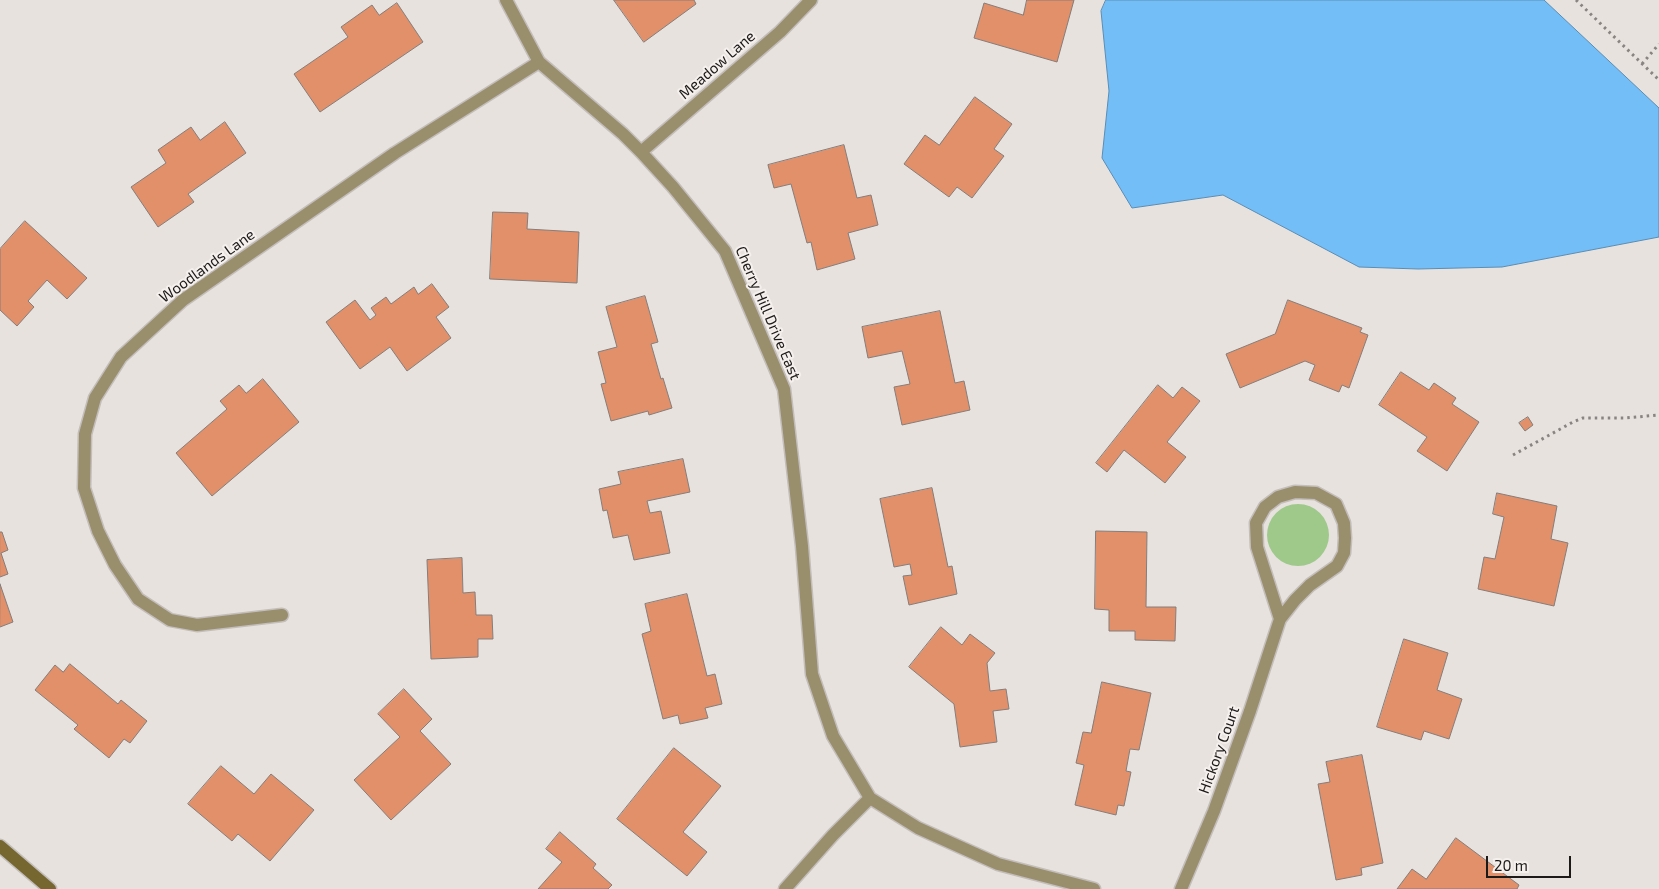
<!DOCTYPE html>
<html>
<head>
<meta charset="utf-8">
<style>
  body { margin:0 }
  #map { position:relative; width:1659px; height:889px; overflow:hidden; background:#e8e2df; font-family:"Exo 2",sans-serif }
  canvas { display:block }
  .scale { position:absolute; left:1486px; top:856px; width:85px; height:22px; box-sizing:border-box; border:2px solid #1c1a19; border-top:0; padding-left:6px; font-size:15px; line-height:18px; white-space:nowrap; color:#1c1a19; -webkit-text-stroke:4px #f5f0ed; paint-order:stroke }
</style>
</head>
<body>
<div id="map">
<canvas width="1659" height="889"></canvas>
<div class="scale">20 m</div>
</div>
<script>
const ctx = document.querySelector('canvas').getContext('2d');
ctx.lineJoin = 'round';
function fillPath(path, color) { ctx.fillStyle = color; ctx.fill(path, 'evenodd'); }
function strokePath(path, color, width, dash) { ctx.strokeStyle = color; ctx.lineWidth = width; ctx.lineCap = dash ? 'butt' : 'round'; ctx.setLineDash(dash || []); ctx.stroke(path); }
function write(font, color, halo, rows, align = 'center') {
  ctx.font = font + ' "Exo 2",sans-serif'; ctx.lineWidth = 4; ctx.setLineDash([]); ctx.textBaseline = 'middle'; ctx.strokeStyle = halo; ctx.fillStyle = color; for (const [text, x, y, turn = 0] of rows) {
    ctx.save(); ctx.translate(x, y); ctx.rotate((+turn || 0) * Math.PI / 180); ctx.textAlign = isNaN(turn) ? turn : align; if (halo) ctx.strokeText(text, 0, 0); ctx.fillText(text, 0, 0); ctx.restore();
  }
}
fillPath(new Path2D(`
  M1267 535a31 31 0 1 1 62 0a31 31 0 1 1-62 0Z`), '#9ec98b');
const water = new Path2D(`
  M1106 0H1544L1659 108V237L1502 267 1418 269 1359 267 1223 195 1132 208 1102 158 1109 91 1101 11Z`);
fillPath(water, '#74bef7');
strokePath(water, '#5a8db4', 1);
const building = new Path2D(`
  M614 0H694L696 4 644 42Z
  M1027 0H1074L1057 62 974 38 984 3 1023 15Z
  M397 3 423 42 320 112 294 74 348 37 341 27 372 5 379 15Z
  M975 97 1012 124 994 149 1004 156 972 198 957 187 949 197 904 164 925 135 939 145Z
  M225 122 246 153 188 194 194 202 158 227 131 187 166 163 158 150 191 127 200 140Z
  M844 145 857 198 871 195 878 225 848 233 855 259 817 270 811 242 807 243 791 184 774 188 768 165Z
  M493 212 528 213 527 229 579 232 577 283 490 279Z
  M25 221 87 278 67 299 47 280 28 301 34 307 17 326 0 310V249Z
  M432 284 449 307 436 317 451 338 407 371 390 347 360 369 326 322 355 300 370 320 376 315 371 308 386 297 391 304 414 287 418 294Z
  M645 296 658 342 651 344 661 379 663 378 672 408 649 415 648 411 611 421 601 384 606 383 598 352 617 347 606 307Z
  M1288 300 1362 328 1360 332 1368 335 1349 388 1342 385 1339 392 1309 380 1315 365 1305 361 1240 388 1226 354 1275 334Z
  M940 311 955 383 964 381 970 410 902 425 894 387 910 384 902 351 868 358 862 327Z
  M1401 372 1429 390 1434 383 1456 398 1452 404 1479 422 1447 471 1417 451 1427 437 1379 405Z
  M263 379 299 422 212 496 176 453 227 409 220 401 239 385 246 393Z
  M1158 385 1173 398 1182 387 1200 401 1167 442 1186 457 1165 483 1124 450 1107 472 1096 463Z
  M1528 417 1533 425 1525 431 1519 423Z
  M683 459 690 492 647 501 650 513 661 511 670 553 634 560 628 535 613 538 607 510 603 511 599 489 621 484 618 472Z
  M932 488 948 567 952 566 957 594 909 605 903 576 912 575 910 564 894 567 880 499Z
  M1497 493 1557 506 1551 539 1568 543 1554 606 1478 589 1484 557 1495 559 1504 517 1493 514Z
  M1096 531 1147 532 1146 607H1176L1175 641 1135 640V631H1109V610L1095 609Z
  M0 532H2L8 550 1 553 8 574 0 577Z
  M462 558 463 593 475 592 476 615H492L493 639H478V657L431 659 427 560Z
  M0 584 13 622 0 627Z
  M687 594 707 676 715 674 722 704 705 708 708 718 680 724 678 715 663 719 642 634 651 631 645 604Z
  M941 627 962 645 970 634 995 653 987 663 990 691 1006 689 1009 709 993 711 997 742 960 747 954 704 909 667Z
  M1404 639 1448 653 1437 690 1462 699 1449 739 1424 731 1421 740 1377 727Z
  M70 664 118 704 121 700 147 721 130 743 124 739 109 758 74 729 78 725 35 690 55 665 63 672Z
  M1102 682 1151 693 1139 750 1130 749 1126 771 1131 772 1124 806 1118 805 1116 815 1075 805 1084 765 1076 763 1083 732 1091 733Z
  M404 689 432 719 420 731 451 764 391 820 354 780 400 737 378 714Z
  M674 748 721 786 683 832 707 852 687 876 617 819Z
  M1362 755 1383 863 1361 868 1362 875 1336 880 1318 784 1330 782 1326 762Z
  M221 766 254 794 271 774 314 810 270 861 238 834 232 841 188 804Z
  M560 832 596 864 593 868 612 885 608 889H538L562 862 546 849Z
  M1456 838 1519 885 1517 889H1397L1412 869 1426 879Z`);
fillPath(building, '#e1906a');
strokePath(building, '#837d7b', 1);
const street = new Path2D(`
  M506 0 539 62 623 134 641 152 673 187 725 251 784 389 802 546 812 674 833 736 870 798 918 828 998 864 1094 889
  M641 152 780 32 811 0
  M282 615 197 625 170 620 138 599 115 565 98 531 84 488 85 434 95 398 121 357 183 300 395 153 539 62
  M785 889 833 835 870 798
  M1181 889 1214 811 1250 711 1280 619 1295 600 1310 585 1337 566 1344 553 1345 538 1344 523 1336 504 1316 493 1295 492 1278 497 1265 507 1256 523 1257 547 1280 619`);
const secondary = new Path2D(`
  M0 846 50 889`);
strokePath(street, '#c3bebb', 15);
strokePath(secondary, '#c3bebb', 15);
strokePath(new Path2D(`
  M1576 0 1659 80
  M1642 64 1659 44
  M1513 455 1573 422 1583 418H1625L1659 415`), '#888482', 3, [2.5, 4]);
strokePath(street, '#9a8f6d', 12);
strokePath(secondary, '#766731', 12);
write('15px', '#1c1a19', '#f5f0ed', [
  ["Meadow Lane",717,65,-41],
  ["Woodlands Lane",207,266,-36],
  ["Cherry Hill Drive East",768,313,67],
  ["Hickory Court",1219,750,-70]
]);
</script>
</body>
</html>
